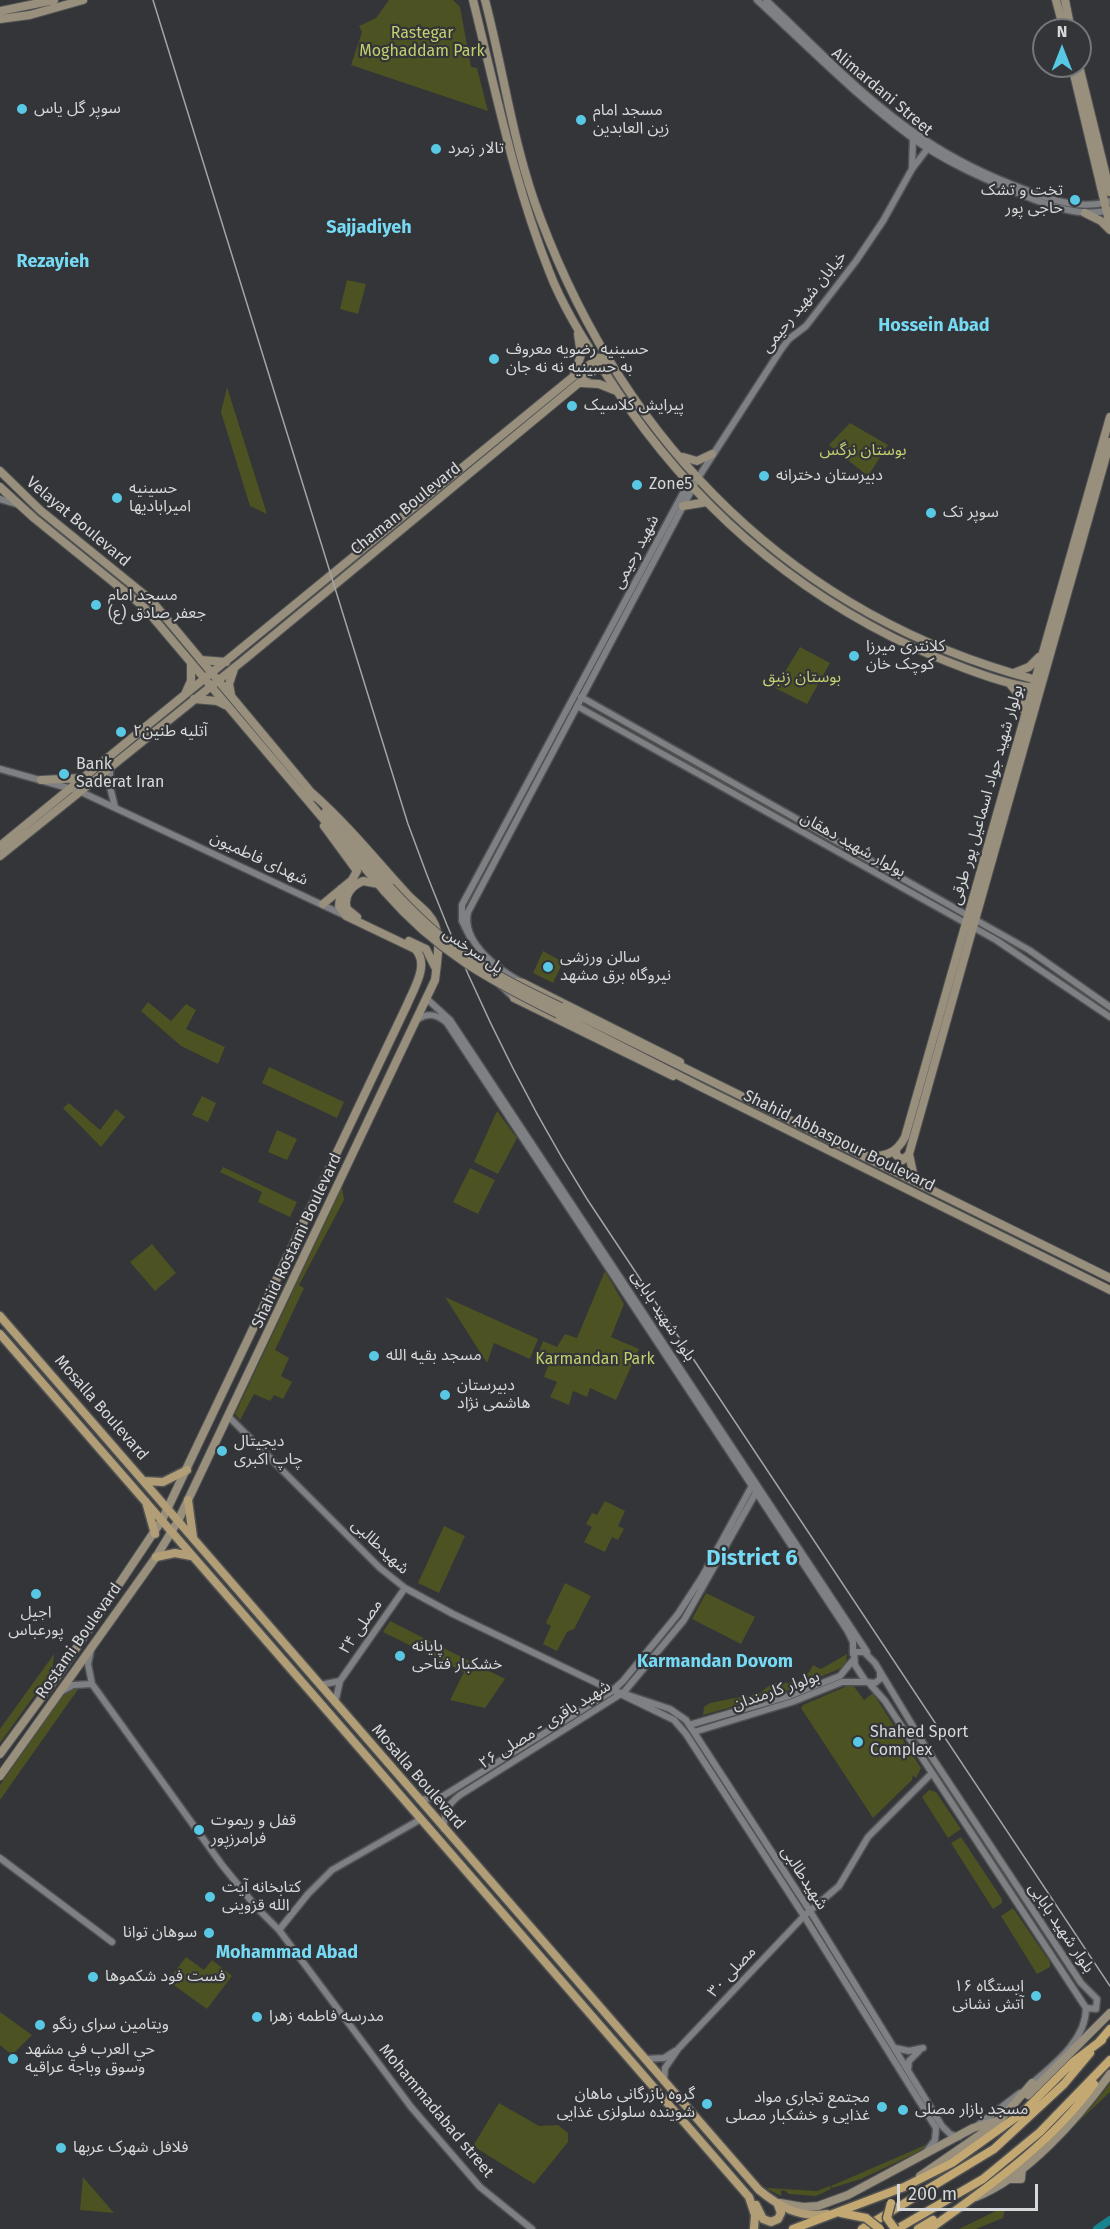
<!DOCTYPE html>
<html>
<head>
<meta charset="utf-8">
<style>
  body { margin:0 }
  #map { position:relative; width:1110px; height:2229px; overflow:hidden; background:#333538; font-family:"Fira Sans",sans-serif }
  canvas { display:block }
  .north { position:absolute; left:1032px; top:18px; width:60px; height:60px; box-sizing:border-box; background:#333538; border:2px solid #757679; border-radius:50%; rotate:0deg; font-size:16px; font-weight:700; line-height:24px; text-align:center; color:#d7d8da }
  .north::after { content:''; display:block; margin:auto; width:21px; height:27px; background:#58c8e4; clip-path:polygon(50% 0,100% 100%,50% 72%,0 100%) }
  .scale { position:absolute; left:897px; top:2184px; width:141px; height:27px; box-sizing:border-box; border:3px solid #d7d8da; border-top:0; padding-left:8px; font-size:18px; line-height:21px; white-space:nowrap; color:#d7d8da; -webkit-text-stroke:4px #333538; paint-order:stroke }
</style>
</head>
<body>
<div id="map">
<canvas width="1110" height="2229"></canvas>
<div class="north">N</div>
<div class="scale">200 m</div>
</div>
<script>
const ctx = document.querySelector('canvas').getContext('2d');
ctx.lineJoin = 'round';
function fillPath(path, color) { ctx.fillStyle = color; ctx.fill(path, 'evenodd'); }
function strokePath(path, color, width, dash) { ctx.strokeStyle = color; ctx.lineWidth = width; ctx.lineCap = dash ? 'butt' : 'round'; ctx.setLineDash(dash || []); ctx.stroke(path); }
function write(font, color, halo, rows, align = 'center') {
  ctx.font = font + ' "Fira Sans","Noto Sans Arabic",sans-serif'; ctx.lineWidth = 4.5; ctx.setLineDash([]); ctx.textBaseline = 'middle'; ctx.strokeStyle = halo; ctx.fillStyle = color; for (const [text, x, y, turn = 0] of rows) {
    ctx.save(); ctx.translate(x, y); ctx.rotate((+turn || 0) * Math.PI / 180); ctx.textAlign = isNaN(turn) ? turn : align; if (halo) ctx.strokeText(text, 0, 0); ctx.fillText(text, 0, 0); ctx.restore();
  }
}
fillPath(new Path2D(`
  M389 0H453L460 7 471 67 477 68 488 111 351 65 362 32 359 26 376 18Z
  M347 280 366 284 358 314 340 309Z
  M227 387 267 514 250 506 221 412Z
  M850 423 888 445 868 476 829 445Z
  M800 647 830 663 807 704 775 688Z
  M543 951 563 962 553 983 533 973Z
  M148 1002 171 1021 186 1004 196 1010 186 1029 225 1047 218 1064 181 1046 141 1011Z
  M269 1067 344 1102 337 1118 262 1083Z
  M202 1096 216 1103 208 1122 192 1115Z
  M69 1103 100 1130 116 1109 125 1117 101 1147 63 1108Z
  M497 1111 517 1138 498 1174 474 1162Z
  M277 1130 297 1139 287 1160 268 1152Z
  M223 1167 297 1202 290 1217 258 1202 262 1192 220 1172Z
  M470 1168 495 1180 478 1214 453 1202Z
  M342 1187 344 1200 299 1285 304 1288 275 1350 289 1358 281 1376 292 1382 283 1399 274 1395 270 1401 254 1394 240 1420 235 1414Z
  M152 1244 176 1273 155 1291 130 1262Z
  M605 1271 624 1304 611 1337 639 1349 616 1400 590 1388 587 1397 573 1391 569 1405 550 1397 557 1382 544 1377 548 1366 536 1360 543 1341 557 1347 565 1334 577 1338Z
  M445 1297 538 1339 530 1359 494 1343 487 1363Z
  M605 1501 625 1511 618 1526 624 1529 618 1540 612 1537 605 1552 584 1542 592 1527 586 1524 592 1513 597 1515Z
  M444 1526 465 1536 439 1593 418 1583Z
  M565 1583 591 1596 574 1629 567 1632 557 1651 543 1644 551 1626 546 1623Z
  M706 1593 755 1617 741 1644 692 1619Z
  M390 1621 505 1679 485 1708 450 1700 464 1672 383 1632Z
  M54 1654 52 1671 0 1743V1729Z
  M847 1654 846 1666 782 1693 703 1715 704 1707 710 1703 760 1693 772 1683C791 1684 805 1683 813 1665L821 1669Z
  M852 1684 864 1700 873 1693 921 1768 916 1778 913 1775 912 1780 873 1818 801 1708 803 1705Z
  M79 1688 0 1800V1785L65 1692Z
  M929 1790 936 1792 961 1829 948 1838 922 1797Z
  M961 1837 1002 1899V1903L993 1909 951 1843Z
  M1013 1908 1050 1962V1967L1037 1974 1001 1916Z
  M186 1957 204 1970 212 1960 232 1976 207 2009 168 1981Z
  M0 2012 32 2035 12 2055 0 2045Z
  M1110 2083V2092L1057 2142 1093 2105Z
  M499 2103 539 2126 558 2125 568 2133V2142L534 2184 473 2146Z
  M930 2143 929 2147 861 2179 832 2188 831 2186Z
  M83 2177 114 2213 80 2210Z
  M830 2186 831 2189 816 2196 789 2194 784 2190 781 2191V2196L767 2189 768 2188 817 2191Z
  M1000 2209H1005L1003 2218 976 2229H959Z`), '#4d5223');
strokePath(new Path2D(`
  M1097 2229 1110 2220`), '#17838f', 8);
const tertiary = new Path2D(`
  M757 0C807 46 856 96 911 137 944 162 987 180 1025 196 1050 206 1083 218 1110 210
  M766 0C816 47 866 101 924 139 955 160 991 177 1026 190 1054 201 1081 210 1110 201
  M912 169 913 137
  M0 499 17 504
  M581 697 1029 950 1110 1007
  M577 706 996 940 1110 1017
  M110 768V787L115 807
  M0 769 79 791 346 916
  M470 937 462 921V905L689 482 692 481
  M523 983C499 970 461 943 468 912L698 478 780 351 789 339 806 326 856 261 883 221 912 169 931 144
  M499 984 514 998
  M427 999 450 1020 867 1652
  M418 1019C429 1012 438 1015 447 1023L847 1630 853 1642V1654
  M229 1417 380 1568 405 1588 453 1614 607 1688 670 1709 686 1720 810 1911 942 2126 950 2134 959 2137
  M91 1650 88 1664 92 1684 222 1865 257 1908 279 1930 411 2107 480 2187 532 2229
  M869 1683 885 1701 1086 2008 1096 2009 1097 1999 1081 1983 926 1748 875 1663 864 1652H854L855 1665 866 1682 875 1683 880 1679V1673
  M320 1685 340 1681
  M608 1688 674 1720 686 1734 804 1916 936 2128 935 2140 926 2152
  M62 1691 73 1685 92 1684
  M335 1703 340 1681 405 1588
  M689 1725 789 1696 840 1676 854 1659
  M694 1732 792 1702 842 1682H866
  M419 1800 443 1796 611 1692 623 1681 678 1614 702 1577 753 1484
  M444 1829C444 1812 446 1806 460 1795L624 1692 684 1620 758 1489
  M0 1858 112 1942
  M279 1930 308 1894 332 1870 421 1819
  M895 2048 909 2051 923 2048
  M645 2059 664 2058 675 2051
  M908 2070 909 2061 919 2051
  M664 2080 665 2068 678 2049 804 1916 839 1886 868 1837 931 1774
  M1030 2085C1053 2065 1086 2041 1086 2008
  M978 2125 1020 2093`);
const secondary = new Path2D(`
  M473 0C496 92 514 183 549 271 562 305 582 337 602 368 676 485 768 574 892 637 920 651 1012 691 1040 687
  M485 0C504 72 513 146 540 217 626 446 794 615 1033 679L1040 687
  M1056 0 1064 30
  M1065 0 1071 30
  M0 11 54 0
  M0 19 30 15 83 0
  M1072 66 1110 225
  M1079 66 1110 192
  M1085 213 1101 221 1110 230
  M574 375 581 355 578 334
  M581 383 599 384 614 390
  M683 457 697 461 712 454
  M0 471 40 510 151 600 315 797
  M0 487 34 518 144 607 385 892
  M683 506 707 502
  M201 660 226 662
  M1014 673 1029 667 1039 657
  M1010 684 1019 695 1024 710
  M186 692 191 681V663
  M231 695 229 684 234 669
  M194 699 217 701 225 705
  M41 780 81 778
  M326 811 390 887
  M0 846 574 376 599 358
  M0 856 245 659 603 363
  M323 904 352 880 357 871 324 826
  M357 917 347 909C343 896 351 886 363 881L379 884
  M409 941 426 949 435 967
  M561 1007 1110 1278
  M558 1014 701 1087 1110 1290
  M673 1076 514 998 511 988 517 982 523 983 680 1062
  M896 1151V1155L903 1160 909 1154
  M866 1156C885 1157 896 1154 905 1137L1110 417
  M921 1184 913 1173 909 1154 1110 442
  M0 1754 59 1674 162 1520 407 1005C414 988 430 964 415 949L346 916 339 906 341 889
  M0 1776 156 1557 178 1521 435 980C437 963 441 941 435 925 430 912 416 904 407 894 376 860 347 824 312 793
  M1028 2095 1110 2013
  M920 2176 997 2123
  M1009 2179H1021L1022 2168
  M976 2197C1027 2177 1078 2118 1110 2074
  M780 2203 803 2207 818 2206 848 2195 973 2128 1000 2120 1032 2083`);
const primary = new Path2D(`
  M0 1316 759 2190C780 2207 799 2218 827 2214
  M0 1334 749 2197 755 2215 754 2229
  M144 1481 163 1482 187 1470
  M188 1500 193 1537
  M146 1502 155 1534
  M156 1557 175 1553 191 1556
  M756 2205 763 2219 771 2222 778 2219 781 2213 778 2205`);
const trunk = new Path2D(`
  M1098 2043 1110 2029
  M841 2213 866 2218
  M793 2229 904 2187 952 2163 1022 2113 1073 2062 1102 2040
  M862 2229 994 2149 1064 2084 1090 2053
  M897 2229 983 2179 1040 2132 1110 2060
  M918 2229 933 2220
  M930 2229C989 2186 1051 2144 1094 2084`);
strokePath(tertiary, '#505153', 9);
strokePath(secondary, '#505153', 10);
strokePath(primary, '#505153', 11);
strokePath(trunk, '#505153', 11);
strokePath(tertiary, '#7e8083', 6);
strokePath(secondary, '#988f7d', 8);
strokePath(primary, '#b29e76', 8);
strokePath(trunk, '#c3a872', 8);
strokePath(new Path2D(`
  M153 0 408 824C455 955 513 1081 587 1199L1110 1986`), '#a3a4a6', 1.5);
const secondaryBridge = new Path2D(`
  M390 887C446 949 486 972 561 1007
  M385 892C436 951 489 980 558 1014`);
const trunkBridge = new Path2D(`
  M891 2203 887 2218 895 2229
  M866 2218 880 2229`);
strokePath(secondaryBridge, '#505153', 10, []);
strokePath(trunkBridge, '#505153', 11, []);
strokePath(secondaryBridge, '#988f7d', 8);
strokePath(trunkBridge, '#c3a872', 8);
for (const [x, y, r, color] of [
  [22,109,6,"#58c8e4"],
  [581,120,6,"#58c8e4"],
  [436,149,6,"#58c8e4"],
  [1075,200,6,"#58c8e4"],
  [494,359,6,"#58c8e4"],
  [572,406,6,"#58c8e4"],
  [764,476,6,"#58c8e4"],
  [637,485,6,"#58c8e4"],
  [117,498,6,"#58c8e4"],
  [931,513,6,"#58c8e4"],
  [96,605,6,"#58c8e4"],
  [854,656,6,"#58c8e4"],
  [121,732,6,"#58c8e4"],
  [64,774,6,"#58c8e4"],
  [548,967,6,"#58c8e4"],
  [374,1356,6,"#58c8e4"],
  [445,1395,6,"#58c8e4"],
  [222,1451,6,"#58c8e4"],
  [36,1594,6,"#58c8e4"],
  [400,1656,6,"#58c8e4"],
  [858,1742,6,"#58c8e4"],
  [199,1830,6,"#58c8e4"],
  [210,1897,6,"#58c8e4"],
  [209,1933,6,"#58c8e4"],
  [93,1977,6,"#58c8e4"],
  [1036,1996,6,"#58c8e4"],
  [257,2017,6,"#58c8e4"],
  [40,2025,6,"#58c8e4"],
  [13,2059,6,"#58c8e4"],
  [707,2104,6,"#58c8e4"],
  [882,2107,6,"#58c8e4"],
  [903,2110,6,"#58c8e4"],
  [61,2148,6,"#58c8e4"]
]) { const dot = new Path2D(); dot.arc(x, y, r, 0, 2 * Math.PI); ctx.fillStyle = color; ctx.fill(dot); strokePath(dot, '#333538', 2); }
write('16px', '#c4cf6f', '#333538', [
  ["Rastegar",422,34],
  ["Moghaddam Park",422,52],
  ["بوستان نرگس",863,451],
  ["بوستان زنبق",802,678],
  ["Karmandan Park",595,1360]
]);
write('16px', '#d7d8da', '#333538', [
  ["Alimardani Street",882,92,40],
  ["خیابان شهید رحیمی",804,302,-51],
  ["Chaman Boulevard",406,509,-39],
  ["Velayat Boulevard",78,522,40],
  ["شهید رحیمی",636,552,-62],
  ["بولوار شهید جواد اسماعیل پور طرقی",987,795,-74],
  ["بولوار شهید دهقان",853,845,29],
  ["شهدای فاطمیون",259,859,25],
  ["پل سرخس",473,951,34],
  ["Shahid Abbaspour Boulevard",839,1141,26],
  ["Shahid Rostami Boulevard",297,1241,-65],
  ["بلوار شهید بابایی",663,1316,57],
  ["Mosalla Boulevard",101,1408,49],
  ["شهیدطالبی",380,1547,43],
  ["مصلی ۲۴",361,1627,-55],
  ["Rostami Boulevard",79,1641,-55],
  ["بولوار کارمندان",776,1691,-19],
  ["شهید باقری - مصلی ۲۶",545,1725,-32],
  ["Mosalla Boulevard",418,1777,49],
  ["شهیدطالبی",804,1878,57],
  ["بلوار شهید بابایی",1061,1928,56],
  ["مصلی ۳۰",732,1972,-47],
  ["Mohammadabad street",436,2111,50]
]);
write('16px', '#d7d8da', '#333538', [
  ["سوپر گل یاس",34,109],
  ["مسجد امام",593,111],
  ["زین العابدین",593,129],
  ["تالار زمرد",448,149],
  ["تخت و تشک",1063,191,"right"],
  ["حاجی پور",1063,209,"right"],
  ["حسینیه رضویه معروف",506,350],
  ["به حسینیه نه نه جان",506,368],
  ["پیرایش کلاسیک",584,406],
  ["دبیرستان دخترانه",776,476],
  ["Zone5",649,485],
  ["حسینیه",129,489],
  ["امیرابادیها",129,507],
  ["سوپر تک",943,513],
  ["مسجد امام",108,596],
  ["جعفر صادق (ع)",108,614],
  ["کلانتری میرزا",866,647],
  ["کوچک خان",866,665],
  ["آتلیه طنین۲",133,732],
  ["Bank",76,765],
  ["Saderat Iran",76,783],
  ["سالن ورزشی",560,958],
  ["نیروگاه برق مشهد",560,976],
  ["مسجد بقیه الله",386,1356],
  ["دبیرستان",457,1386],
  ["هاشمی نژاد",457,1404],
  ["دیجیتال",234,1442],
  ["چاپ اکبری",234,1460],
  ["اجیل",36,1613,"center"],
  ["پورعباس",36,1631,"center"],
  ["پایانه",412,1647],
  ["خشکبار فتاحی",412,1665],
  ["Shahed Sport",870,1733],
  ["Complex",870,1751],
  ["قفل و ریموت",211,1821],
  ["فرامرزپور",211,1839],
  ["کتابخانه آیت",222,1888],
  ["الله قزوینی",222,1906],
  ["سوهان توانا",197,1933,"right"],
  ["فست فود شکموها",105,1977],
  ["ایستگاه ۱۶",1024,1987,"right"],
  ["آتش نشانی",1024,2005,"right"],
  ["مدرسه فاطمه زهرا",269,2017],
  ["ویتامین سرای رنگو",52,2025],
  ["حي العرب في مشهد",25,2050],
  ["وسوق وباجه عراقيه",25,2068],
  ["گروه بازرگانی ماهان",695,2095,"right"],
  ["شوینده سلولزی غذایی",695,2113,"right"],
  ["مجتمع تجاری مواد",870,2098,"right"],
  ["غذایی و خشکبار مصلی",870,2116,"right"],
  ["مسجد بازار مصلی",915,2110],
  ["فلافل شهرک عربها",73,2148]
], 'left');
write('bold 18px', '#76daf4', '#333538', [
  ["Sajjadiyeh",369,228],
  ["Rezayieh",53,262],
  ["Hossein Abad",934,326],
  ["Karmandan Dovom",715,1662],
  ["Mohammad Abad",287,1953]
]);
write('bold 22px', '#76daf4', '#333538', [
  ["District 6",752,1559]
]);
</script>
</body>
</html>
